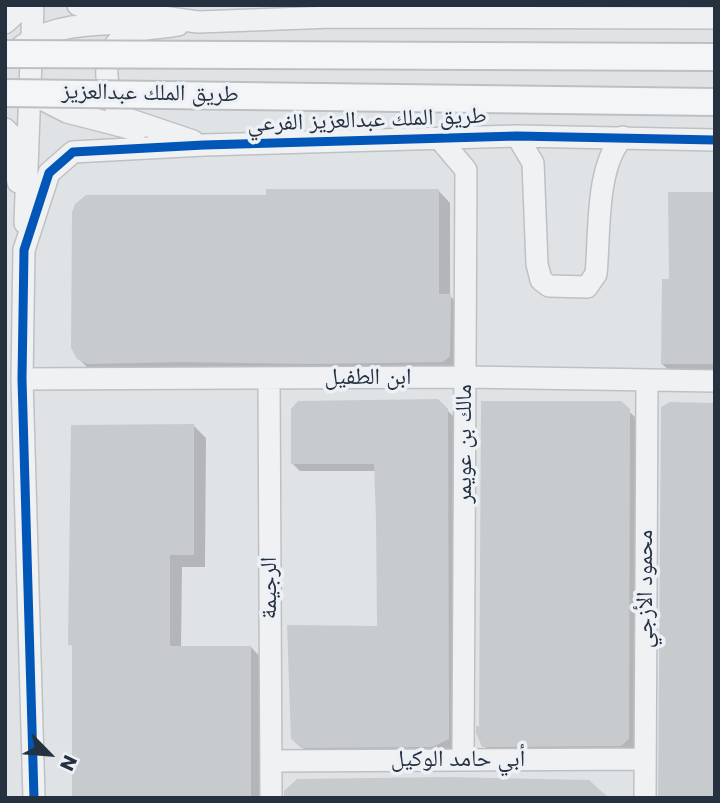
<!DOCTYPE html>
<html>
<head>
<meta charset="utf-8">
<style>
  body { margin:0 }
  #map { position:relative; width:720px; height:803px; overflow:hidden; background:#e0e3e6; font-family:Poppins,sans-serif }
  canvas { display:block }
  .frame { position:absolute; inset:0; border:7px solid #263140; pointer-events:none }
  .north { position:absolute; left:14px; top:719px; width:70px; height:70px; -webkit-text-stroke:5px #edf1f6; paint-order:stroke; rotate:115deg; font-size:19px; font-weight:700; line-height:28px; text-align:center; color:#263140 }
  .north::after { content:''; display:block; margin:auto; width:24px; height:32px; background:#263140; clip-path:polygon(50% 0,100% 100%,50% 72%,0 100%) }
</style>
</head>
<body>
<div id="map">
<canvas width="720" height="803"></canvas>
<div class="frame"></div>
<div class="north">N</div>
</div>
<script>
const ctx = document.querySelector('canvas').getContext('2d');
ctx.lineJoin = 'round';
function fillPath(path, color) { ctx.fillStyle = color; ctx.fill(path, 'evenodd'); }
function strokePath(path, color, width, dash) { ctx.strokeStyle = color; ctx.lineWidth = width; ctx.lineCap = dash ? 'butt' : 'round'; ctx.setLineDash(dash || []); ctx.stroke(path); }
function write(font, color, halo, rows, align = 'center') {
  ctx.font = font + ' Poppins,"Noto Naskh Arabic",sans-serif'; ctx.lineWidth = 7; ctx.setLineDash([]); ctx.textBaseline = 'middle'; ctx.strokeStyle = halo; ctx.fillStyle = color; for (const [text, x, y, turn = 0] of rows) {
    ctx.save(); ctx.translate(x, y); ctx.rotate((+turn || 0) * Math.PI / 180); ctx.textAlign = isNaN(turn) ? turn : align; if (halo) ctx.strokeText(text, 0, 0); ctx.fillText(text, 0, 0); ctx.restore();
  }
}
fillPath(new Path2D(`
  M438 190 450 203V296L462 308V368L91 371 78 358 267 197Z
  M715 194V375L673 374 662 364 670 281Z
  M438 401 455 418 456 746 440 754H310L300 746 378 628 376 471H300L293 464Z
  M620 403 636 418 635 746 628 753H491L484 746 481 728Z
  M194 426 206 438 205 567H182L181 648 251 647 263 660V798H74V648L70 644Z`), '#0003');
fillPath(new Path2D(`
  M266 189H439V294H451L450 356 443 362 309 364 183 362 87 364 77 359 71 348 72 212 75 204 86 195H266Z
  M668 192H715V364H661L662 279H669Z
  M438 399 448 409 449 739 432 747 301 748 291 739 287 625 377 626 376 519 374 464H291V409L298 401Z
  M481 401H621L630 409 629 739 621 746 482 747 476 733V726H479Z
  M670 402 715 403V798H658L661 407Z
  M194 424V555H170V646H251V798H72V645H68L71 425Z
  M446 777 589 780 609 798H284V791L297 779Z`), '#c8cbce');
const minor = new Path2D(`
  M78 5 198 22 333 17 715 18
  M5 23 17 12V5
  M178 25C164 28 142 27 129 34 96 50 105 93 122 117L193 141
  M22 46C55 23 98 24 136 23
  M32 94 67 112 137 130
  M5 129 10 134 18 182
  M517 136 533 163 537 264 541 280 549 286 587 287 596 274C600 236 595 166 623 137
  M439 138 466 170 463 760
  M25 223 33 5
  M269 378 271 798
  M22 379 466 377 715 381
  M271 761 645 759
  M34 798 22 379 24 250 49 173 73 152 204 145 517 136 715 140
  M645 798 647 380`);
strokePath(minor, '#bec1c4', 24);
strokePath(minor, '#f0f1f2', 21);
const majorBridge = new Path2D(`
  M5 54 715 57
  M5 93 715 102`);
strokePath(majorBridge, '#bcc0c3', 30, []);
strokePath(majorBridge, '#f4f5f6', 26);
strokePath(new Path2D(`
  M34 798 22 379 24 250 49 173 73 152 204 145 517 136 715 140`), '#0057b8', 9);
write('23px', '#263140', '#edf1f6', [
  ["طريق الملك عبدالعزيز",150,94,1],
  ["طريق الملك عبدالعزيز الفرعي",367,121,-2],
  ["ابن الطفيل",368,378],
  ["مالك بن عويمر",465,444,-90],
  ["الرجيمة",270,588,-90],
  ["محمود الأزجي",646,589,-90],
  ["أبي حامد الوكيل",458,760]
]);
</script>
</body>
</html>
